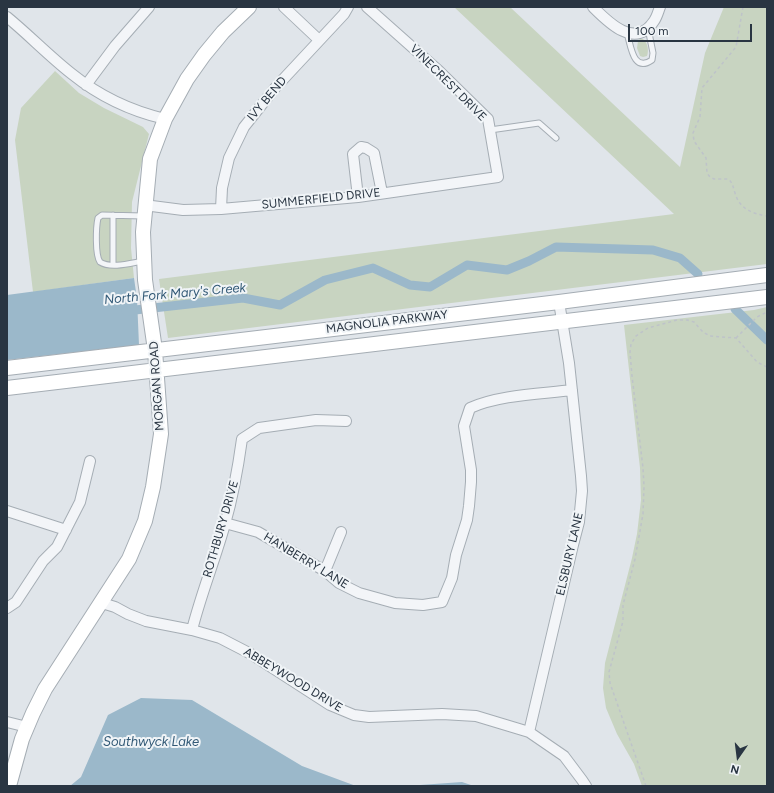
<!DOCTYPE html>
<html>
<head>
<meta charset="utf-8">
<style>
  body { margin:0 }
  #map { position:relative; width:774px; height:793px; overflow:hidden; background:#e0e5ea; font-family:Figtree,sans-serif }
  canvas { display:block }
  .frame { position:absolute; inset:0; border:8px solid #293542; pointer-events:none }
  .north { position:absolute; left:718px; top:737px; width:40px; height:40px; -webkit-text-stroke:3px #f0f4f7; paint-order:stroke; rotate:194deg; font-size:11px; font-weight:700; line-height:16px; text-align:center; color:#293542 }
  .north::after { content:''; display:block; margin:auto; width:14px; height:18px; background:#293542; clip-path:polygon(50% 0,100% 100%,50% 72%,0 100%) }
  .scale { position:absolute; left:628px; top:24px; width:124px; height:18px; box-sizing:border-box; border:2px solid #293542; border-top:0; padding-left:5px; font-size:12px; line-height:14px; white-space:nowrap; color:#293542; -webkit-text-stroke:3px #f0f4f7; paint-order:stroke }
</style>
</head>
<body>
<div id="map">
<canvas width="774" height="793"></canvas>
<div class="frame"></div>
<div class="north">N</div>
<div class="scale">100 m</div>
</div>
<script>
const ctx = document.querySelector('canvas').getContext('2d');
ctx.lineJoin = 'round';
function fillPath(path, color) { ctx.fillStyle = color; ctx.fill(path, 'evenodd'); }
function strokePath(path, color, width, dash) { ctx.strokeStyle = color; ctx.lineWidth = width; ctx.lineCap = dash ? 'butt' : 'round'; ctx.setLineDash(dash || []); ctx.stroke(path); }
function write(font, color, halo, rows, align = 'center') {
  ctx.font = font + ' Figtree,sans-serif'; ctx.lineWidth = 4; ctx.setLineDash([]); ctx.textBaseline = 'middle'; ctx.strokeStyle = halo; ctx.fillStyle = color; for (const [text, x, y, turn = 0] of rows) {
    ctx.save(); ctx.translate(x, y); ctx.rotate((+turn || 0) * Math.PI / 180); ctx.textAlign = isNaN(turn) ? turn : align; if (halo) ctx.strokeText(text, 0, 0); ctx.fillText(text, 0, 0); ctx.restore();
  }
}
fillPath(new Path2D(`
  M454 7H510L680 167 705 53 724 7H767V264L168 338 159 279 674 214Z
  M640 39H643C648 43 649 51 647 56L643 57 640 56 637 48 638 41Z
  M55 71 79 93 104 108 143 127 149 134 132 202 131 248 134 278 33 292 15 140 21 108Z
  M767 307V786H642L634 764 617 734 606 708 603 688 605 663 632 558 637 534 641 500 640 468 624 325 754 310Z`), '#c8d4c1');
fillPath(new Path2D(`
  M134 278 137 299 139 345 7 360V295Z
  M141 698 192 700 302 766 356 786H364H70L81 777 108 715Z
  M462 782 474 786H406Z`), '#9bb8ca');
strokePath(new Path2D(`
  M735 309 767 340
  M126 311 243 298 280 305 325 280 373 268 410 285 430 287 467 265 507 270 529 261 556 247 653 250 680 258 698 274`), '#9bb8ca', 9);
const lane = new Path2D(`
  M627 33C631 46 633 73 652 60L653 53 648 28
  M490 130 539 123 556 138
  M143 216 102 215 98 218C96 227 95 255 100 262 111 269 131 263 143 261
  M113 265V215`);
const street = new Path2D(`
  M284 7 319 40
  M593 7C608 22 635 50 654 21 657 17 658 12 660 7
  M7 17C29 35 49 56 72 74 98 95 131 111 165 119
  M86 85 115 46 149 7
  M358 197 353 154 361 147 366 148 374 153 382 193
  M144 205 183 210 221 209 358 197 498 177 488 119 439 71 367 7
  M221 209 222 188 229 158 244 127 275 88 344 14 348 7
  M7 511 66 530
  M225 523 258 532 325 571 339 583 359 593 395 603 423 605 442 602 452 578 456 555 467 520 469 506 471 482V470L464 426 470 408C499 395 540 394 572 390
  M325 571 341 532
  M102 603 115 607 128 614 146 621 192 630 220 638 251 654 330 705 354 715 369 717 442 714 476 716 529 732 564 756 582 780 586 786
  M7 608 16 602 43 561 57 547 80 502 90 461
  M192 630C201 594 215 560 225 524 233 496 238 468 242 439L259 428 316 420 346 421
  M7 722 27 727
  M529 732 573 545 579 522 582 491 581 476 569 363 559 302`);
const secondary = new Path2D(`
  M7 368 559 302 767 275
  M7 388 767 297
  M9 786 22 739 33 713 45 689 129 559 145 521 153 487 161 434 155 350 145 280 143 232 150 159 165 119 187 79 204 55 223 32 249 7`);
strokePath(lane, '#a5adb4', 7);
strokePath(street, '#a5adb4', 12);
strokePath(secondary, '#a5adb4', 16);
strokePath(new Path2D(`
  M743 7 736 47 702 88 700 117 693 133 694 141 706 158 707 173 710 177 714 179H728C733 183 733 187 735 193 739 208 752 214 767 216
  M736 338 757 317 767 312
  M646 786 610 683 609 672 623 621V605L635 559 643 514 644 487 643 468 632 376 630 352 631 344 636 336 648 328 677 320H687L694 322 703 332 710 336 736 338 757 362 767 367`), '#bec3c9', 1.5, [3, 3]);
strokePath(lane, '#f3f5f8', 5);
strokePath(street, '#f3f5f8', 10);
strokePath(secondary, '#fff', 14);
write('12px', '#293542', '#f0f4f7', [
  ["VINECREST DRIVE",448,83,45],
  ["IVY BEND",267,99,-50],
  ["SUMMERFIELD DRIVE",321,199,-6],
  ["MAGNOLIA PARKWAY",387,322,-7],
  ["MORGAN ROAD",157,386,-94],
  ["ROTHBURY DRIVE",221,529,-74],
  ["ELSBURY LANE",570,554,-77],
  ["HANBERRY LANE",306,561,31],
  ["ABBEYWOOD DRIVE",293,680,31]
]);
write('italic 13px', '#325976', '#f0f4f7', [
  ["North Fork Mary's Creek",175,294,-5],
  ["Southwyck Lake",151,742]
]);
</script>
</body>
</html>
